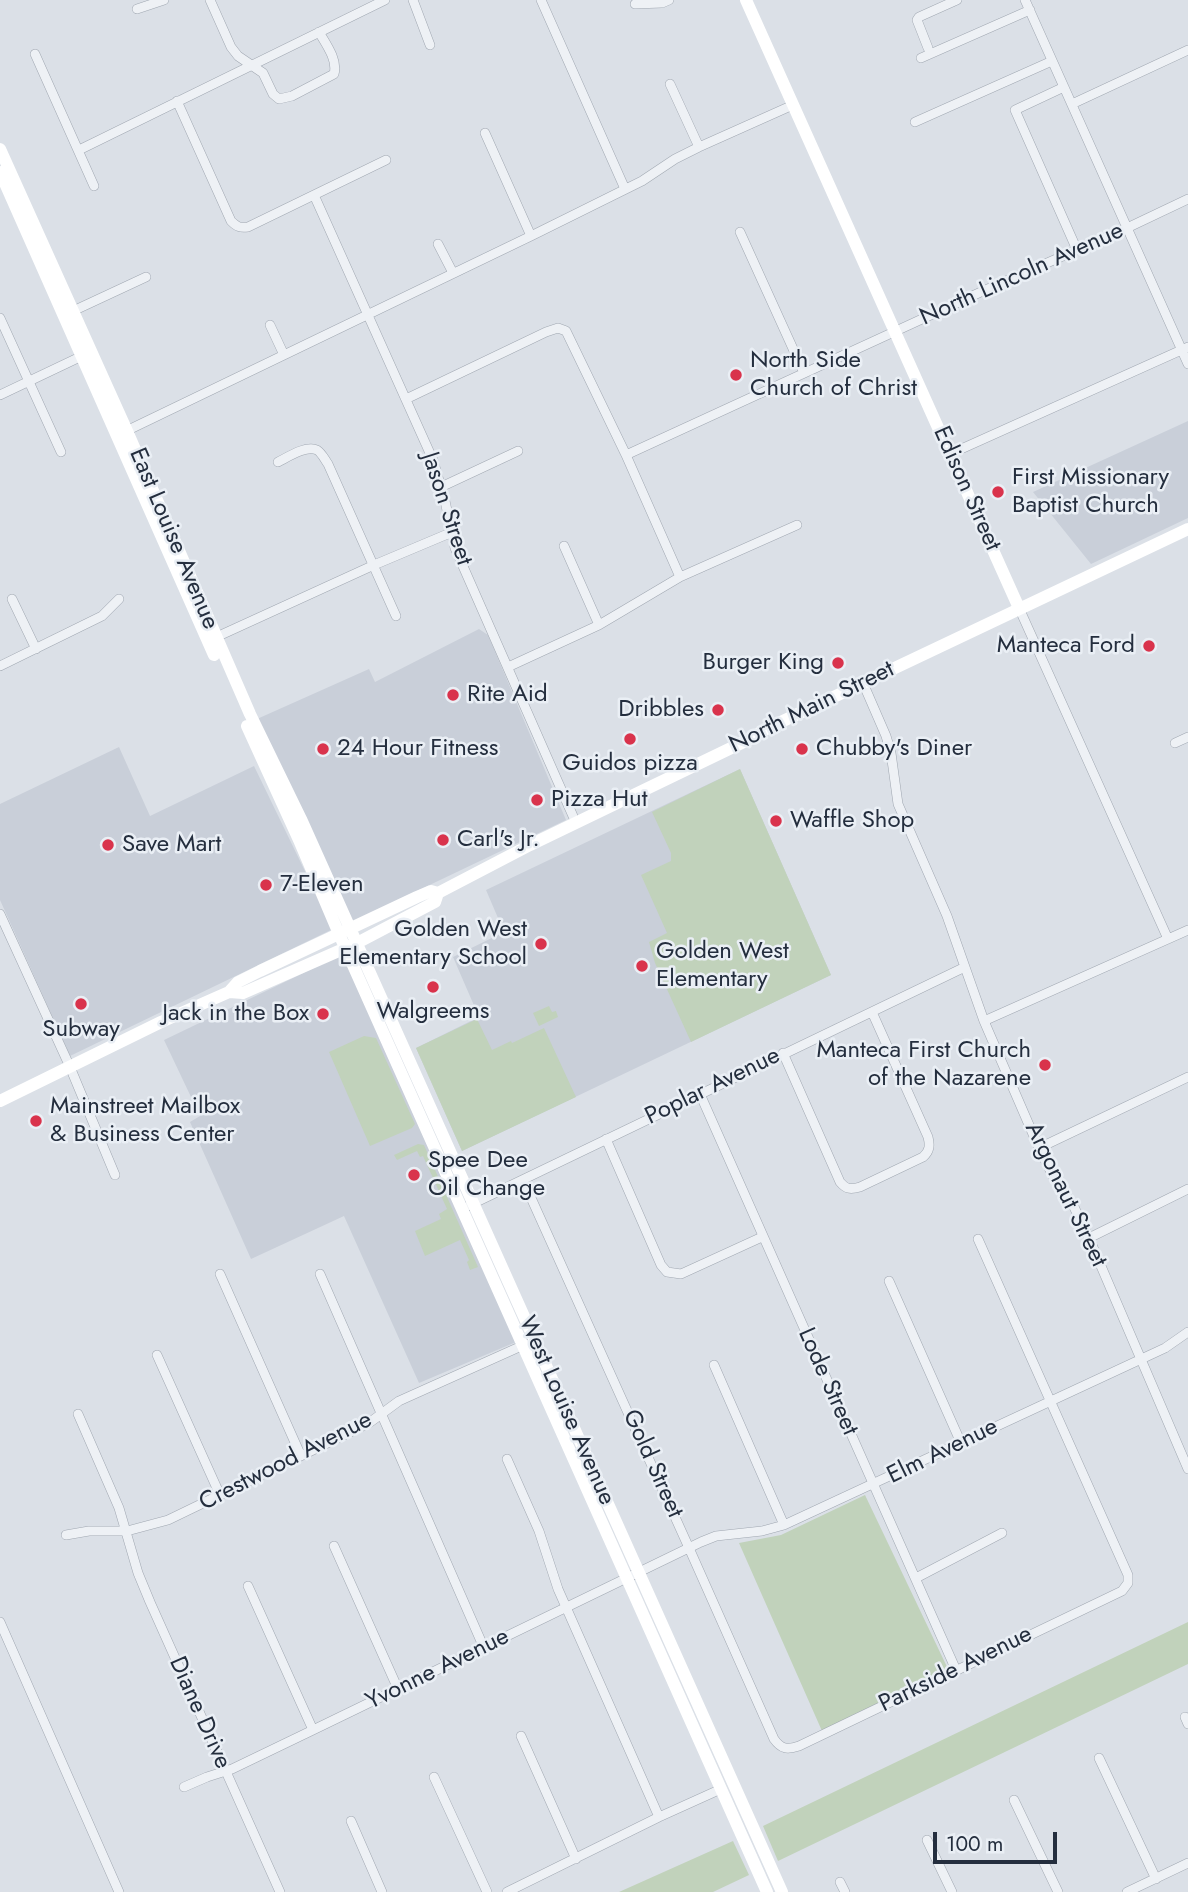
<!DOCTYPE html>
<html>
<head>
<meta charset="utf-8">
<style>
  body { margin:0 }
  #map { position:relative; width:1188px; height:1892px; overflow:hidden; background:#dbe0e7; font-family:Jost,sans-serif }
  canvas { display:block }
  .scale { position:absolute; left:933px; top:1832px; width:124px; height:32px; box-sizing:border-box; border:4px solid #242e3e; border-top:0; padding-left:9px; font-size:21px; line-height:24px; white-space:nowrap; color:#242e3e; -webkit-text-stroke:5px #eaeff5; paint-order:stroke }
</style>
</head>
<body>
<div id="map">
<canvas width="1188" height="1892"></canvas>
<div class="scale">100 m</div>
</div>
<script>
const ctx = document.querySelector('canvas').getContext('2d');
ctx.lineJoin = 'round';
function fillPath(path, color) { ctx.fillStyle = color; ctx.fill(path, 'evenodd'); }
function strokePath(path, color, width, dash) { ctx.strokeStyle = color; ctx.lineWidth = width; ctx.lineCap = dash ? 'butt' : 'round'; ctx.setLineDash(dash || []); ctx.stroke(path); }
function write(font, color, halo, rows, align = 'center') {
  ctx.font = font + ' Jost,sans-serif'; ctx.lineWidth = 5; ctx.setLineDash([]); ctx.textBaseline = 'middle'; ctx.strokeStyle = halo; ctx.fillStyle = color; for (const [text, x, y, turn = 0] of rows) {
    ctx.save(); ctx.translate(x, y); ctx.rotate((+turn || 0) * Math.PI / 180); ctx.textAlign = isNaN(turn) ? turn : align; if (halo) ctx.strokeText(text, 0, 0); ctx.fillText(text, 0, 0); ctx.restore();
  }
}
fillPath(new Path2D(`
  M1188 421V518L1091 564 1033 492Z
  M479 629 488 635 566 820 352 922 257 719 369 669 375 682Z
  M119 747 150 816 254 766 333 929 70 1056 0 900V804Z
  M740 769 831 975 462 1151 416 1048 479 1017 453 957 504 932 486 890Z
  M343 954 516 1342 419 1383 344 1216 251 1259 190 1122 200 1116 164 1040Z`), '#c9cfd9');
fillPath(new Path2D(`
  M740 769 831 975 691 1042 655 963 649 942 667 933 641 875 671 861V853L652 812Z
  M549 1006 552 1012 556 1011 558 1017 539 1026 533 1013Z
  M477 1019 492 1050 511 1041 512 1043 544 1028 576 1097 462 1151 416 1048Z
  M364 1036 376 1038 415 1124 412 1128 370 1146 329 1052Z
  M418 1144 424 1145 478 1267 470 1270 467 1262 469 1260 460 1240 425 1256 415 1231 441 1219 439 1214 447 1209 423 1156 420 1157 417 1151 397 1160 394 1155Z
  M865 1495 948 1669 822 1731 739 1543 781 1535Z
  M1188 1622V1664L778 1861 763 1826Z
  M733 1841 749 1875 713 1892H619Z`), '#c1d2bb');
const street = new Path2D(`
  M210 0 231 47 238 56 263 73 273 94 279 99 292 96 334 74C338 60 326 44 319 32
  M413 0 430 45
  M541 0 625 189
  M1025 0 1188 364
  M635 4 662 3 669 0
  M137 9 164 0
  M928 48 917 20 919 17 957 0
  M35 54 94 186
  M921 58 1030 10
  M670 84 699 147
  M1064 87 1015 110 1077 250
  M177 101 231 221C237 227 240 228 248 227L386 160
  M1072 104 1188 50
  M915 122 1052 61
  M485 133 531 236
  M79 150 385 0
  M314 195 433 460 445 501 455 548 576 823
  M740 232 804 373
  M438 244 453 273
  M73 311 146 277
  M0 318 61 452
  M270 325 284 355
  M0 395 82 356
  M406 399 546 332 558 328 566 331 626 455 680 577
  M122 433 531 236 642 181 675 159 699 147 793 105
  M950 454 1188 347
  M626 455 983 291 1127 228 1188 199
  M278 462C288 457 306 445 317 450 322 453 325 460 328 464L396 616
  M441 487 518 451
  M564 546 599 625
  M12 599 36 649
  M1019 608 1168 939
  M212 639 374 565 450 533
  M0 666 102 616 119 599
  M508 667 599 625 680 577 797 525
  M863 683 886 736 891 753 898 804 947 916 984 1021 1039 1148 1054 1178 1074 1207 1089 1238 1188 1469
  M1175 743 1188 737
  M0 914 70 1067 115 1175
  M984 1021 1188 930
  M783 1053 840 1182C846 1189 850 1190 860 1187L923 1157C930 1151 930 1145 928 1137L872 1012
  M700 1094 956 1670
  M606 1139 661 1265 667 1272 681 1274 762 1237
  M1039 1148 1188 1077
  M523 1180 689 1548 774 1739C781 1749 787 1750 799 1746L1122 1591 1128 1583V1575L978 1239
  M468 1206 965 967
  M1089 1238 1188 1189
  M220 1274 301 1456
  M320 1274 484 1648
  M889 1281 961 1443
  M157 1355 220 1495
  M714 1365 784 1525
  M78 1414 119 1508 138 1573 150 1602 280 1892
  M507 1459 539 1531 558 1589 659 1817
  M66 1535 89 1531H127L168 1520 369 1423 399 1401 526 1344
  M334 1546 398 1689
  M916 1578 1002 1533
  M248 1586 313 1730
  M0 1622 119 1892
  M1185 1717 1188 1724
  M521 1736 576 1859
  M1099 1758 1156 1879
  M434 1777 487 1892
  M184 1787 207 1777 232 1769 313 1730 701 1542 716 1536 762 1531 784 1525 1165 1348 1188 1332
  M1014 1800 1058 1892
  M351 1821 382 1892
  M927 1840 952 1892
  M840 1882 845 1892
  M507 1892 659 1817 721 1789
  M1127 1892 1188 1863`);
strokePath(street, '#a0a7b1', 10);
strokePath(street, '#eef1f5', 9);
strokePath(new Path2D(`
  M746 0 1019 608
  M0 149 127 431 250 714 301 819 782 1892
  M0 172 214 655
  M247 726 299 840 339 934 767 1892
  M229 992 243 993 357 943 435 902 438 893
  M0 1101 161 1022 229 992 238 982 260 971 417 897 431 891 438 893 530 845 754 737 764 730 1188 529`), '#fff', 12);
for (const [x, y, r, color] of [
  [736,375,7,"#d9334c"],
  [998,492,7,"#d9334c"],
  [1149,646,7,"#d9334c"],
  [838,663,7,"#d9334c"],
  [453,695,7,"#d9334c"],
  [718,710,7,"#d9334c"],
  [630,739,7,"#d9334c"],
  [323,749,7,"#d9334c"],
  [802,749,7,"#d9334c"],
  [537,800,7,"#d9334c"],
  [776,821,7,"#d9334c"],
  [443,840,7,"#d9334c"],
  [108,845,7,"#d9334c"],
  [266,885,7,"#d9334c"],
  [541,944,7,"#d9334c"],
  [642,966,7,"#d9334c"],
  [433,987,7,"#d9334c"],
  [81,1004,7,"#d9334c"],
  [323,1014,7,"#d9334c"],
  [1045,1065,7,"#d9334c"],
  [36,1121,7,"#d9334c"],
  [414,1175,7,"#d9334c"]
]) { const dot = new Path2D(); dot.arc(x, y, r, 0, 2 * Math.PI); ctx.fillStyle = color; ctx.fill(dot); strokePath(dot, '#eaeff5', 2.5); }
write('24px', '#242e3e', '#eaeff5', [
  ["North Lincoln Avenue",1022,275,-24],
  ["Edison Street",966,489,66],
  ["Jason Street",446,509,72],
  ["East Louise Avenue",173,539,67],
  ["North Main Street",812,708,-26],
  ["Poplar Avenue",713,1087,-26],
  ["Argonaut Street",1065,1195,64],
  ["Lode Street",827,1382,66],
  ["West Louise Avenue",566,1411,66],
  ["Elm Avenue",943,1452,-26],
  ["Crestwood Avenue",286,1462,-27],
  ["Gold Street",652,1464,66],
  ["Yvonne Avenue",438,1670,-26],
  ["Parkside Avenue",956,1670,-26],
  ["Diane Drive",199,1713,66]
]);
write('24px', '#242e3e', '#eaeff5', [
  ["North Side",750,361],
  ["Church of Christ",750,389],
  ["First Missionary",1012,478],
  ["Baptist Church",1012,506],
  ["Manteca Ford",1135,646,"right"],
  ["Burger King",824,663,"right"],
  ["Rite Aid",467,695],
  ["Dribbles",704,710,"right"],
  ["24 Hour Fitness",337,749],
  ["Chubby's Diner",816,749],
  ["Guidos pizza",630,764,"center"],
  ["Pizza Hut",551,800],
  ["Waffle Shop",790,821],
  ["Carl's Jr.",457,840],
  ["Save Mart",122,845],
  ["7-Eleven",280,885],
  ["Golden West",527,930,"right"],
  ["Elementary School",527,958,"right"],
  ["Golden West",656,952],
  ["Elementary",656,980],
  ["Walgreems",433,1012,"center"],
  ["Jack in the Box",309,1014,"right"],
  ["Subway",81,1030,"center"],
  ["Manteca First Church",1031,1051,"right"],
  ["of the Nazarene",1031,1079,"right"],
  ["Mainstreet Mailbox",50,1107],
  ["& Business Center",50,1135],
  ["Spee Dee",428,1161],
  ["Oil Change",428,1189]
], 'left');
</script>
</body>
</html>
